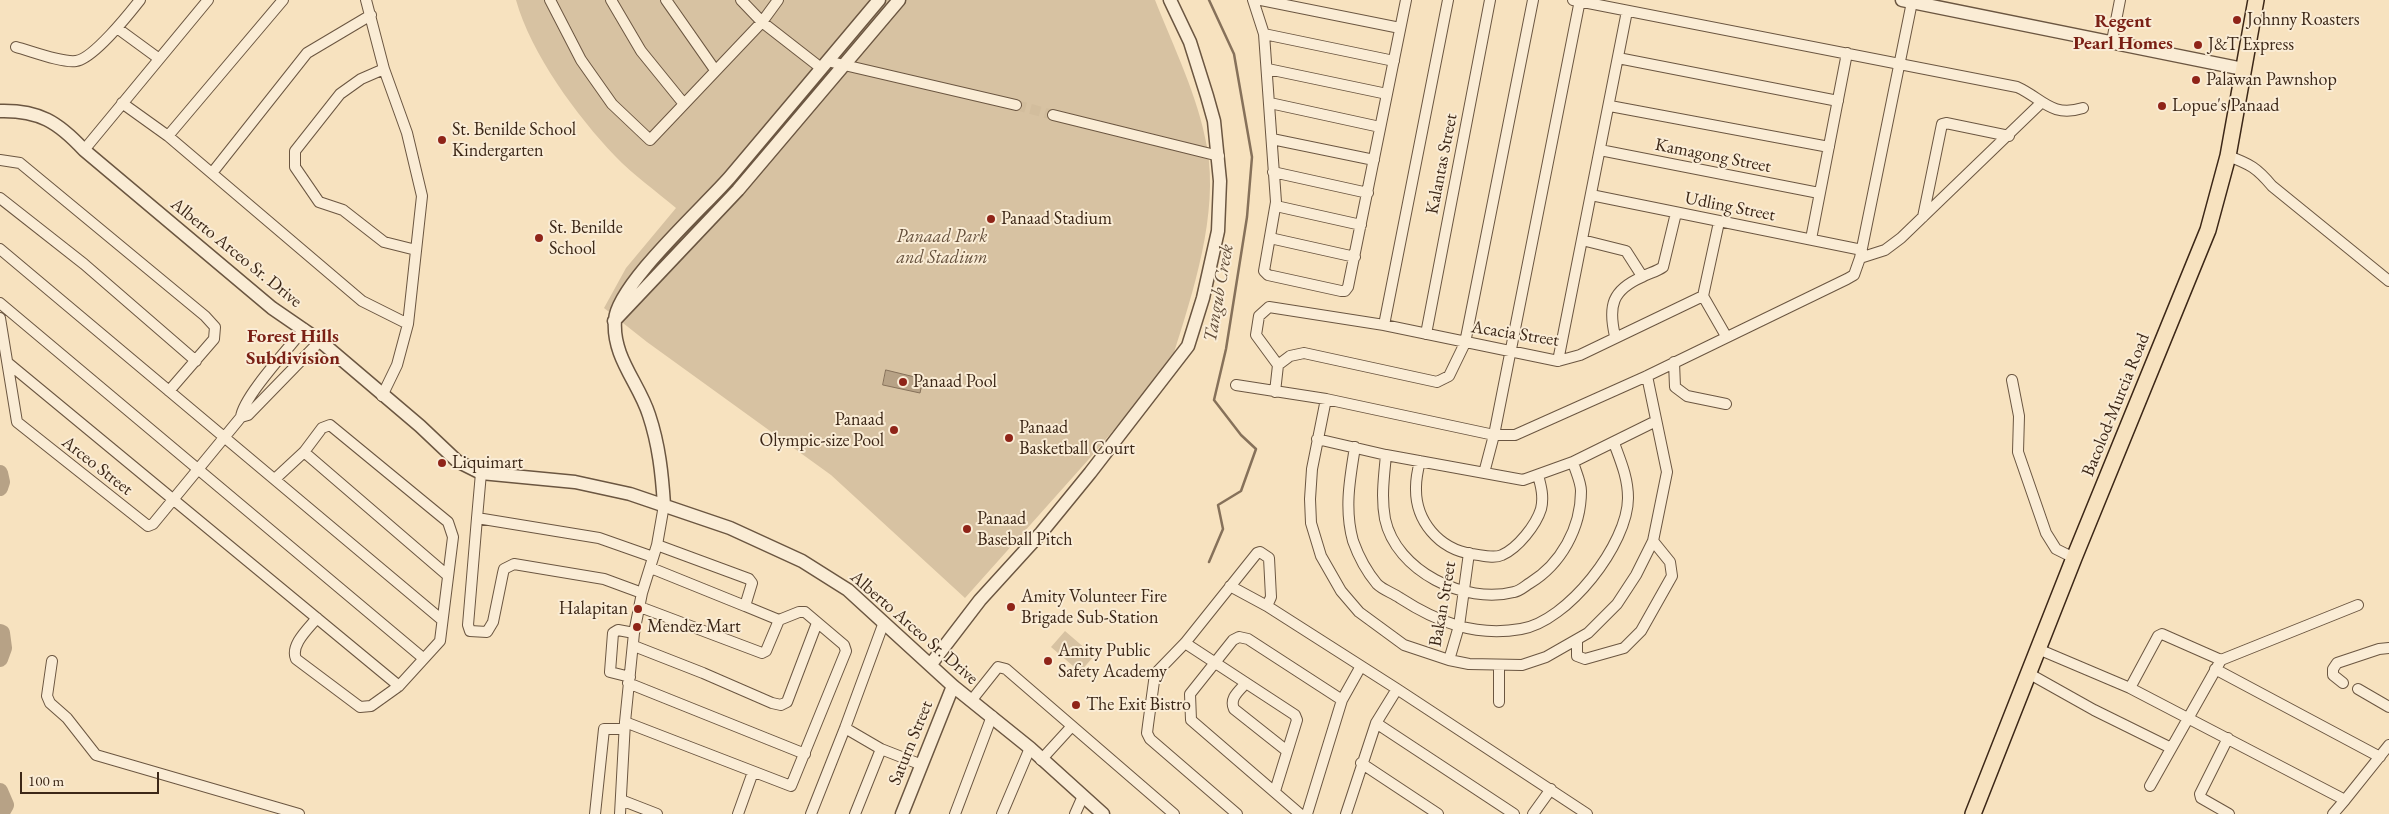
<!DOCTYPE html>
<html>
<head>
<meta charset="utf-8">
<style>
  body { margin:0 }
  #map { position:relative; width:2389px; height:814px; overflow:hidden; background:#f7e2bf; font-family:"EB Garamond",serif }
  canvas { display:block }
  .scale { position:absolute; left:20px; top:772px; width:139px; height:22px; box-sizing:border-box; border:2px solid #3c2717; border-top:0; padding-left:6px; font-size:15px; line-height:18px; white-space:nowrap; color:#3c2717; -webkit-text-stroke:4px #faecd5; paint-order:stroke }
</style>
</head>
<body>
<div id="map">
<canvas width="2389" height="814"></canvas>
<div class="scale">100 m</div>
</div>
<script>
const ctx = document.querySelector('canvas').getContext('2d');
ctx.lineJoin = 'round';
function fillPath(path, color) { ctx.fillStyle = color; ctx.fill(path, 'evenodd'); }
function strokePath(path, color, width, dash) { ctx.strokeStyle = color; ctx.lineWidth = width; ctx.lineCap = dash ? 'butt' : 'round'; ctx.setLineDash(dash || []); ctx.stroke(path); }
function write(font, color, halo, rows, align = 'center') {
  ctx.font = font + ' "EB Garamond",serif'; ctx.lineWidth = 4; ctx.setLineDash([]); ctx.textBaseline = 'middle'; ctx.strokeStyle = halo; ctx.fillStyle = color; for (const [text, x, y, turn = 0] of rows) {
    ctx.save(); ctx.translate(x, y); ctx.rotate((+turn || 0) * Math.PI / 180); ctx.textAlign = isNaN(turn) ? turn : align; if (halo) ctx.strokeText(text, 0, 0); ctx.fillText(text, 0, 0); ctx.restore();
  }
}
fillPath(new Path2D(`
  M516 0H1155C1174 48 1198 96 1207 147 1219 214 1193 292 1173 356L1168 366 1089 459 965 598 831 475 647 342 604 308 626 268 676 208C656 191 633 175 615 156 577 116 531 54 516 0Z
  M1065 631 1094 656 1080 672 1051 647Z`), '#d7c2a2');
const water = new Path2D(`
  M886 370 923 379 920 393 883 385Z`);
fillPath(water, '#b7a286');
strokePath(water, '#86715a', 1);
strokePath(new Path2D(`
  M1209 0 1234 54 1252 157 1247 217 1226 349 1214 400 1241 435 1256 449 1241 491 1218 505 1223 529 1209 562`), '#86715a', 2.5);
strokePath(new Path2D(`
  M0 473 2 482 0 488
  M0 632 2 633 4 648 0 659
  M0 791 6 805 1 814`), '#b7a286', 16);
strokePath(new Path2D(`
  M1016 105 1053 115`), '#d2bd9d', 10, [10, 5]);
const minor = new Path2D(`
  M366 0 384 69 407 133 422 196 408 324 397 365 382 396
  M550 0 581 60 612 104 650 140 762 22 778 0
  M611 0 641 51 684 104
  M666 0 715 70
  M741 0 762 22 821 68
  M1253 0 1264 34 1276 202 1264 271 1268 275 1341 291H1345L1348 287 1406 0
  M1261 0 1400 28
  M1573 0 2017 87C2042 98 2051 118 2083 108
  M117 28 158 58
  M1264 34 1394 61
  M2112 41 2120 0
  M16 47C31 51 62 63 76 61 93 59 129 14 140 0
  M1618 58 1838 101
  M827 61 1016 105
  M384 69 361 79 340 94 295 151V167L319 202 343 210 384 242 416 250
  M1268 69 1387 94
  M122 103 168 136 362 301 408 324
  M1270 103 1380 127
  M1610 106 1829 147
  M1053 115 1219 156
  M168 136 283 0
  M1272 139 1374 160
  M84 150 208 0
  M1600 150 1819 193
  M2228 156C2250 164 2257 168 2272 186L2389 281
  M0 160 20 163 205 316 215 327 214 339 169 391
  M1273 172 1368 193
  M212 173 307 53 371 15
  M1591 195 1862 250
  M0 198 84 264 196 361
  M1276 206 1361 225
  M1923 217 1942 124 1946 123 2009 136
  M1270 238 1355 257
  M1811 239 1847 53
  M1582 240 1626 251 1642 276
  M0 249 442 620
  M1860 258 1885 250 1901 238 2041 103
  M1703 296 1726 336
  M0 303 423 658
  M0 318 17 422 148 526 153 524 241 417 248 415 320 341
  M1384 325 1448 0
  M1426 334 1490 0
  M1615 336C1608 306 1612 290 1642 277 1649 273 1656 272 1663 267L1676 213
  M1558 361 1627 11
  M1674 362 1675 387 1687 396 1726 404
  M8 363 399 686
  M1278 365 1290 356 1304 353 1437 382 1449 376 1465 343 1533 0
  M2012 380 2019 416 2018 452 2046 533 2056 549 2074 558
  M1236 385 1326 399 1494 435H1515L1647 376 1847 279 1854 275 1860 258 1912 2
  M1275 392 1278 365 1256 335 1259 316 1269 307 1384 325 1558 361 1580 355 1703 296 1719 222
  M1326 399 1312 469 1310 499 1311 523 1321 556 1341 591 1359 612 1404 645 1449 660 1469 664 1522 665 1546 657 1588 633 1617 604 1636 575 1653 541 1667 472 1647 376
  M241 417C243 397 289 348 304 329
  M1317 439 1386 455 1523 480 1573 462 1656 421
  M1355 447C1350 478 1344 509 1353 541 1358 555 1367 572 1377 584 1383 590 1393 593 1400 598 1437 622 1475 637 1521 629 1567 622 1628 544 1628 498 1628 478 1621 462 1614 443
  M304 452 447 575
  M1386 455C1384 476 1381 498 1385 519 1396 571 1465 605 1514 592 1520 591 1525 586 1530 583 1561 564 1581 528 1581 491 1581 482 1575 470 1573 462
  M1420 461C1418 469 1416 478 1416 487 1415 521 1439 549 1472 554 1481 555 1494 559 1502 555 1518 548 1536 525 1541 509 1544 497 1541 486 1538 475
  M1484 473 1494 435 1580 0
  M276 478 304 452 322 428 330 425 448 522 453 537 440 641 399 686 371 706 360 707 296 659C290 645 308 629 317 618
  M477 518 481 473
  M651 568 745 606
  M1230 586 1267 606 1397 689 1587 814
  M642 593 604 579 514 564 504 569 503 573 493 622 487 632 470 631 468 625 477 518 599 538 653 557
  M640 607 762 653 766 651 779 620
  M1577 640V656L1585 659 1624 648 1641 631 1672 576 1670 562 1653 541
  M1185 643 1295 715 1297 720 1275 791
  M634 646 703 673 772 703 781 705 787 702 817 623
  M2038 649 2130 688 2345 800 2389 745
  M1449 660 1459 626 1469 553
  M52 661 47 696 50 703 67 718 96 755 299 814
  M1499 665V702
  M2215 669 2380 757
  M2028 673 2094 710 2171 748
  M630 677 610 672 613 633 618 630 634 633
  M628 683 805 754
  M1246 683C1239 691 1229 698 1234 709L1287 751
  M2343 683 2333 675V669L2337 663 2379 649 2389 648
  M2130 688 2158 636 2162 634 2221 660
  M2358 689 2389 707
  M971 701 998 667 1006 669 1174 814
  M625 722 634 633 642 593 657 545 664 505
  M1376 723 1514 814
  M845 728 881 749 922 765
  M2228 738 2200 794 2201 798 2229 814
  M1041 760 1072 726
  M1361 763 1438 814
  M2150 786 2221 660 2358 605
  M621 800 657 814
  M595 814 604 729H624
  M620 814 625 722 791 786 846 651 844 645 805 612H799L779 620 745 606 752 583 749 579 657 545
  M738 814 753 772
  M811 814 845 728 884 622
  M855 814 881 749
  M955 814 992 716
  M1002 814 1030 748
  M1075 814 1083 796
  M1237 814 1150 739 1147 733 1148 725 1155 674 1185 643 1257 553 1260 552 1269 558 1271 597 1267 606
  M1300 814 1191 720 1190 694 1233 640 1239 637 1248 639 1342 700
  M1307 814 1342 700 1361 666
  M1346 814 1376 723 1397 689
  M1533 814 1551 789
  M2333 814 2345 800`);
const tertiary = new Path2D(`
  M1902 0 2243 69
  M0 111C39 110 58 122 84 150L272 308 320 341 420 426 457 461 481 473 575 482 630 494 730 528 802 561 848 590 953 686 1030 748 1103 814
  M614 321 738 190 899 0
  M664 505C662 474 659 445 649 415 639 383 612 357 615 320 617 285 704 207 730 177 780 118 829 59 879 0
  M931 664 980 600 1041 533 1090 473 1188 346 1203 298 1218 231 1220 181 1214 121 1207 96 1190 42 1170 0
  M902 814 953 686`);
const primary = new Path2D(`
  M1973 814 2074 558 2208 230 2228 156 2256 0`);
strokePath(minor, '#6b5641', 12);
strokePath(tertiary, '#6b5641', 15);
strokePath(primary, '#3c2717', 18);
strokePath(minor, '#faecd5', 10);
strokePath(tertiary, '#faecd5', 12);
strokePath(primary, '#f7e2bf', 15);
for (const [x, y, r, color] of [
  [2237,20,5,"#8f2418"],
  [2198,45,5,"#8f2418"],
  [2196,80,5,"#8f2418"],
  [2162,106,5,"#8f2418"],
  [442,140,5,"#8f2418"],
  [991,219,5,"#8f2418"],
  [539,238,5,"#8f2418"],
  [903,382,5,"#8f2418"],
  [894,430,5,"#8f2418"],
  [1009,438,5,"#8f2418"],
  [442,463,5,"#8f2418"],
  [967,529,5,"#8f2418"],
  [1011,607,5,"#8f2418"],
  [638,609,5,"#8f2418"],
  [637,627,5,"#8f2418"],
  [1048,661,5,"#8f2418"],
  [1076,705,5,"#8f2418"]
]) { const dot = new Path2D(); dot.arc(x, y, r, 0, 2 * Math.PI); ctx.fillStyle = color; ctx.fill(dot); strokePath(dot, '#faecd5', 2); }
write('18px', '#3c2717', '#faecd5', [
  ["Johnny Roasters",2247,20],
  ["J&T Express",2208,45],
  ["Palawan Pawnshop",2206,80],
  ["Lopue's Panaad",2172,106],
  ["St. Benilde School",452,130],
  ["Kindergarten",452,151],
  ["Panaad Stadium",1001,219],
  ["St. Benilde",549,228],
  ["School",549,249],
  ["Panaad Pool",913,382],
  ["Panaad",884,420,"right"],
  ["Olympic-size Pool",884,441,"right"],
  ["Panaad",1019,428],
  ["Basketball Court",1019,449],
  ["Liquimart",452,463],
  ["Panaad",977,519],
  ["Baseball Pitch",977,540],
  ["Amity Volunteer Fire",1021,597],
  ["Brigade Sub-Station",1021,618],
  ["Halapitan",628,609,"right"],
  ["Mendez Mart",647,627],
  ["Amity Public",1058,651],
  ["Safety Academy",1058,672],
  ["The Exit Bistro",1086,705]
], 'left');
write('18px', '#3c2717', '#faecd5', [
  ["Kamagong Street",1713,156,11],
  ["Kalantas Street",1442,164,-79],
  ["Udling Street",1730,207,11],
  ["Alberto Arceo Sr. Drive",236,253,39],
  ["Acacia Street",1515,334,9],
  ["Bacolod-Murcia Road",2116,405,-68],
  ["Arceo Street",97,466,38],
  ["Bakan Street",1443,604,-80],
  ["Alberto Arceo Sr. Drive",914,628,41],
  ["Saturn Street",911,743,-68]
]);
write('italic 18px', '#634e3a', '#faecd5', [
  ["Panaad Park",942,237],
  ["and Stadium",942,258]
]);
write('bold 19px', '#7a1f14', '#faecd5', [
  ["Regent",2123,22],
  ["Pearl Homes",2123,44],
  ["Forest Hills",293,337],
  ["Subdivision",293,359]
]);
write('italic 19px', '#614c38', '#faecd5', [
  ["Tangub Creek",1219,293,-80]
]);
</script>
</body>
</html>
